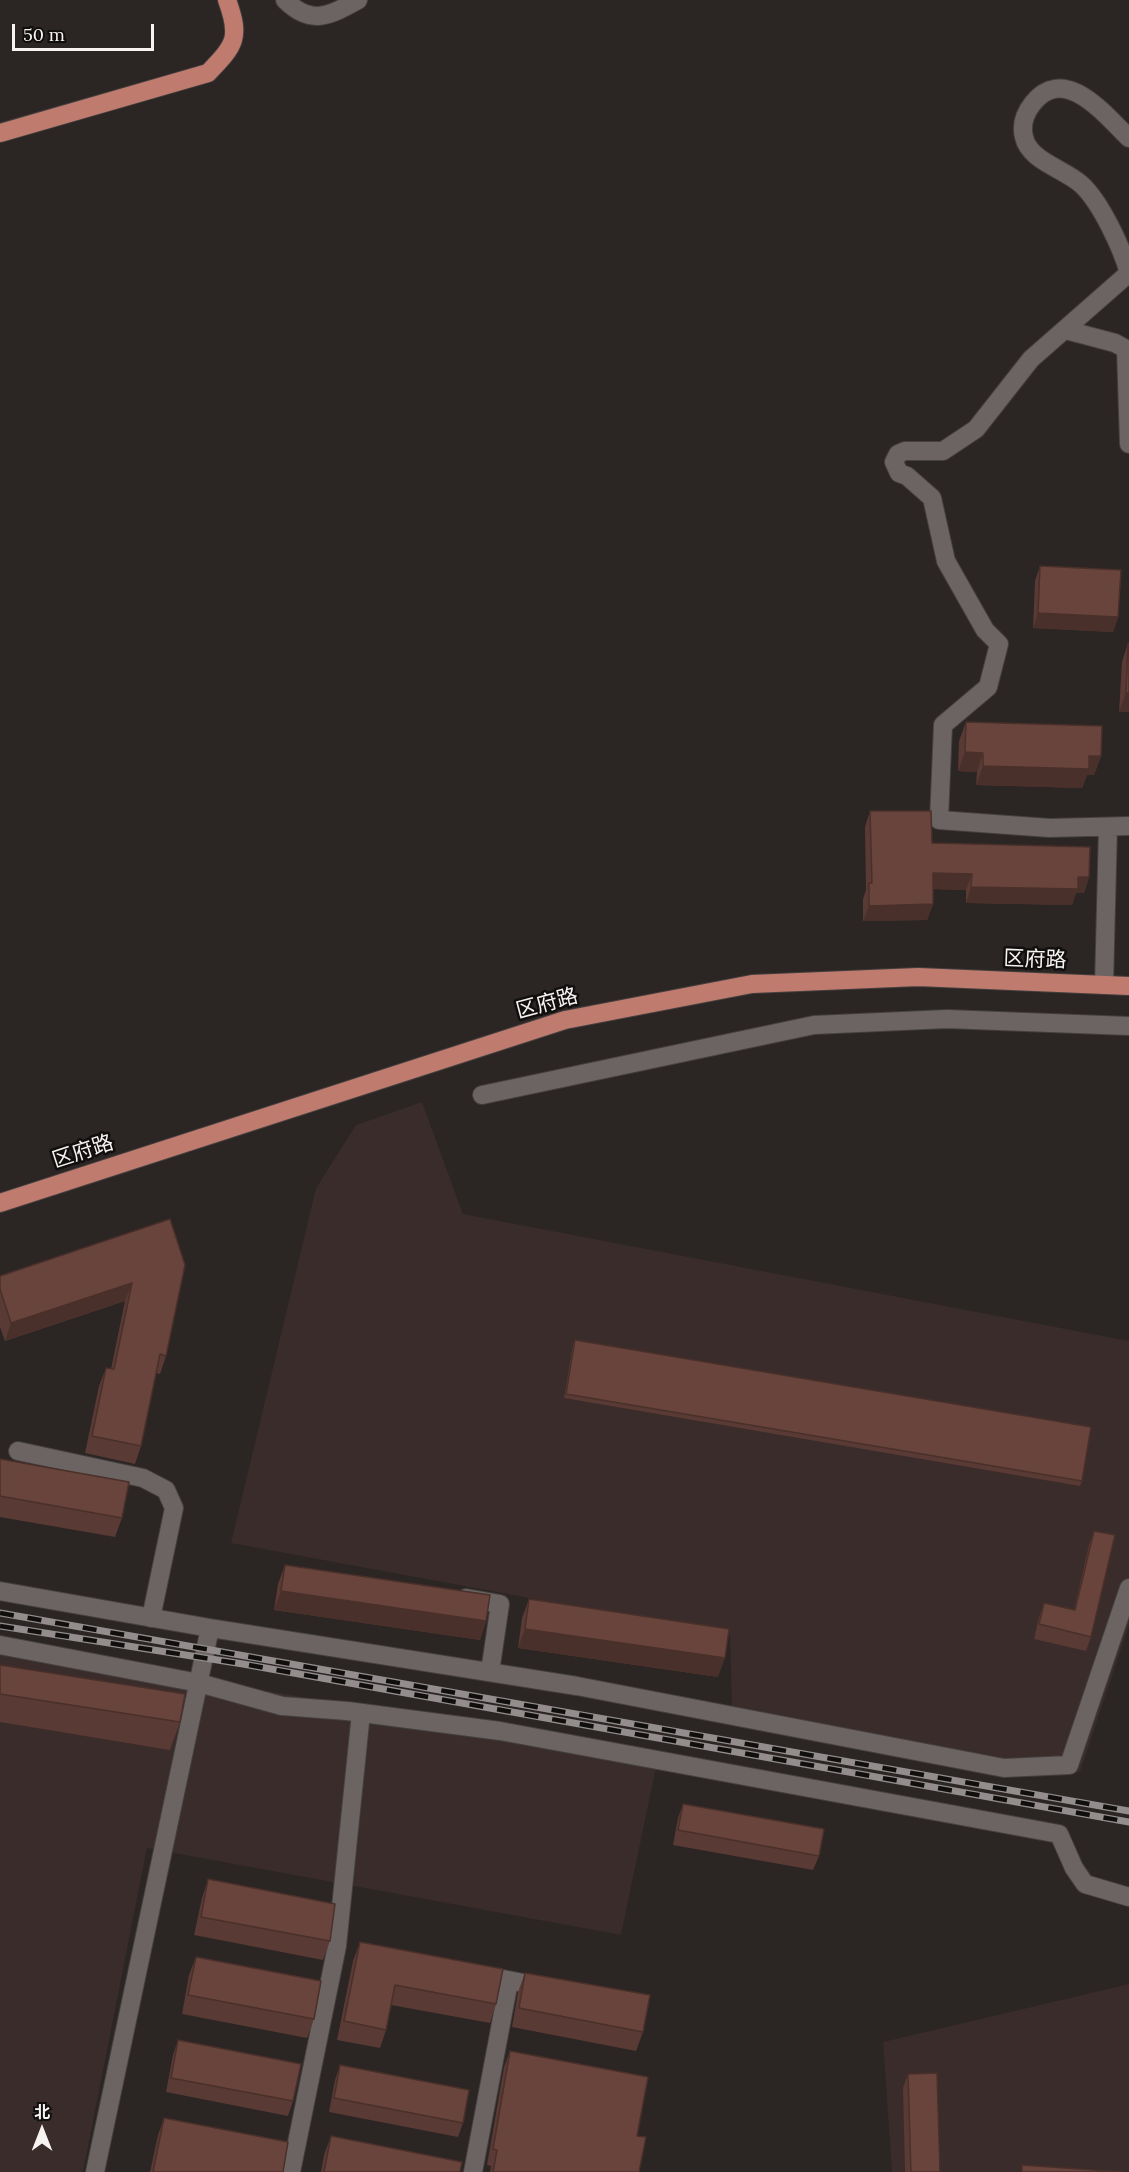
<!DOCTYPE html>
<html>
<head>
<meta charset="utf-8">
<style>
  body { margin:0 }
  #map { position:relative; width:1129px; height:2172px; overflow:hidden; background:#2b2524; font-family:Lora,"Noto Sans SC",serif }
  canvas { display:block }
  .north { position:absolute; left:12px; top:2100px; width:60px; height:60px; -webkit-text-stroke:4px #110f0e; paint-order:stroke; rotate:0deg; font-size:16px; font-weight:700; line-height:24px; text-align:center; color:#f7f3f2 }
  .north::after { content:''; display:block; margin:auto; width:21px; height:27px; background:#f7f3f2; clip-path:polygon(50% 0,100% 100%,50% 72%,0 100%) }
  .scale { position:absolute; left:12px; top:24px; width:142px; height:27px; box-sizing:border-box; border:3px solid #f7f3f2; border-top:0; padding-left:8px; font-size:18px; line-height:21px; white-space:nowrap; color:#f7f3f2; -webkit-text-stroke:4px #110f0e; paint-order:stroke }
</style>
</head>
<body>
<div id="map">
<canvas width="1129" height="2172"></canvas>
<div class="north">北</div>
<div class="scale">50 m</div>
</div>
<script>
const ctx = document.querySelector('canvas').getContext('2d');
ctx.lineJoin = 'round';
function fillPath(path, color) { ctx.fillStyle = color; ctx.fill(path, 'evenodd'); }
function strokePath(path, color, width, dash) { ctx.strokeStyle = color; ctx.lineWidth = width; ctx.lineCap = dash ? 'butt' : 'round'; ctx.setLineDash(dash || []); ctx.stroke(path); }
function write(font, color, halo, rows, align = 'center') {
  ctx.font = font + ' Lora,"Noto Sans SC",serif'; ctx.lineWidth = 5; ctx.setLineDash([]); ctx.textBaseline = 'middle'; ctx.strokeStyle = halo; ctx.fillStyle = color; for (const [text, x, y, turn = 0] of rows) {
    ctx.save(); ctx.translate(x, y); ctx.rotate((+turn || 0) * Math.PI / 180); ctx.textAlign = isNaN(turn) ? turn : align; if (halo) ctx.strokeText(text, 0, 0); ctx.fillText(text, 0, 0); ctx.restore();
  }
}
fillPath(new Path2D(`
  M422 1102 463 1214 1129 1341V1625L1080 1772 732 1709 730 1635 231 1543 316 1188 356 1125Z
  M0 1645 658 1758 621 1935 147 1848 83 2172H0Z
  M1129 1984V2172H892L883 2042Z`), '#392c2a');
const minor = new Path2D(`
  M285 0C311 26 329 16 358 0
  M1129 138C1106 116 1065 63 1033 103 1025 113 1021 125 1024 137 1029 161 1065 169 1082 185 1101 203 1122 248 1129 273L1031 359 976 429 943 451H905L898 454 894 462 899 473 907 476 932 498 946 561 985 630 999 644 988 687 943 725 939 820 1050 828 1129 826
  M1066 330 1115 343 1126 349 1129 444
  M1104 985 1108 827
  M482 1095 814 1025 947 1019 1129 1026
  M18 1451 143 1478 166 1490 174 1508 151 1618
  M0 1591 210 1628 577 1686 1004 1768 1069 1765 1129 1588
  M466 1598 500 1604 490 1672
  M0 1645 199 1683 282 1706 347 1711 500 1731 1059 1834 1074 1868 1085 1884 1129 1897
  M477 1974 544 1987
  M95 2172 210 1628
  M291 2172 337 1946 361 1713
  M473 2172 509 1981`);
const major = new Path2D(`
  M0 133 208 73C235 45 241 38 227 0
  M0 1203 565 1020 752 984 918 977 1129 986`);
strokePath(minor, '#45403f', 20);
strokePath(major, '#45403f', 20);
strokePath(minor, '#6b6463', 18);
strokePath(major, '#bf7b6e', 18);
const rail = new Path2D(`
  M0 1613 1129 1811
  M0 1626 243 1664 1129 1822`);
strokePath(rail, '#938e8d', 7);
strokePath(rail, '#110f0e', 4.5, [14]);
fillPath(new Path2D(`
  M1040 566 1118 617 1113 632 1033 628 1035 581Z
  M1128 643 1129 712H1119L1122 662Z
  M966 722 1101 756 1094 775H1087L1082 788 976 785 977 772 958 771 959 741Z
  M870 811 932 843 1089 877 1084 893H1076L1072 905 966 903V890L933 889V904L927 920 863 921V899L866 890 865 827Z
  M170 1219 166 1356 160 1374 156 1373 141 1446 135 1464 85 1453 99 1386 106 1368 111 1369 125 1301 5 1341 0 1327V1276Z
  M575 1340 1082 1481 1080 1486 564 1398 573 1345Z
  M0 1459 122 1518 115 1537 0 1517Z
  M1094 1531 1091 1637 1086 1651 1034 1639 1039 1617 1044 1603 1074 1610 1089 1545Z
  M285 1565 486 1621 480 1640 274 1610 278 1584Z
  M529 1599 718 1677 518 1648 522 1618Z
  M0 1665 180 1722 170 1750 0 1722Z
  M683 1804 819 1856 813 1870 673 1845 678 1818Z
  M208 1879 330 1941 323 1960 194 1935 202 1898Z
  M360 1942 496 2004 490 2023 391 2005 386 2030 380 2048 337 2040 353 1961Z
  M196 1957 314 2019 307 2038 182 2014 189 1975Z
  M525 1973 643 2032 636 2051 512 2027 518 1992Z
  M178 2040 293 2101 288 2116 166 2092 173 2055Z
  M510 2051 637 2136 639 2172H490L491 2166 487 2165 504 2067Z
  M340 2065 463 2123 458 2137 329 2112 335 2080Z
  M908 2074 940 2172H905L903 2088Z
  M164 2118 283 2172H150L158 2135Z
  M331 2136 460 2172H321L324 2155Z`), '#5a3a34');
fillPath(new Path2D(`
  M1038 613 1118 617 1113 632 1033 628Z
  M1126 693H1129V712H1119Z
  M965 752 983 753 977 772 958 771Z
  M1089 756H1101L1094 775H1087L1082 788 976 785 983 766Z
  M933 873 972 874 966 890 927 889Z
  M1078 877H1089L1084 893H1076L1072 905 966 903 971 887Z
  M933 904 927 920 863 921 869 906Z
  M132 1283 125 1301 5 1341 11 1323Z
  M281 1591 486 1621 480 1640 274 1610Z
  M525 1629 725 1658 718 1677 518 1648Z`), '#4a302a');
const building = new Path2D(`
  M1040 566 1121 570 1118 617 1038 613Z
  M1128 643H1129V693H1126Z
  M966 722 1102 726 1101 756H1089V769L983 766V753L965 752Z
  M870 811H931L932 843 1090 847 1089 877H1078V889L971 887 972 874 933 873V904L869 906V883H872Z
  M170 1219 185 1265 166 1356 160 1354 141 1446 92 1436 106 1368 114 1369 132 1283 11 1323 0 1289V1276Z
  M575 1340 1091 1427 1082 1481 566 1394Z
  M0 1459 129 1482 122 1518 0 1496Z
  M1094 1531 1115 1535 1091 1637 1039 1624 1044 1603 1075 1610Z
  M285 1565 490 1595 486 1621 281 1591Z
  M529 1599 729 1629 725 1658 525 1629Z
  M0 1665 185 1694 180 1722 0 1694Z
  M683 1804 824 1829 819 1856 678 1830Z
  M208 1879 335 1904 330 1941 201 1917Z
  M360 1942 503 1969 496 2004 395 1985 386 2030 344 2021Z
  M196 1957 321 1981 314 2019 188 1995Z
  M525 1973 650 1995 643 2032 519 2008Z
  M178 2040 301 2064 293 2101 171 2078Z
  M510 2051 648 2077 637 2136 646 2137 639 2172H493L497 2150 493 2149Z
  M340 2065 469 2090 463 2123 334 2098Z
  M937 2073 940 2172H911L908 2074Z
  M164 2118 288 2142 283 2172H153Z
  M331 2136 462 2162 460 2172H324Z
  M1022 2165 1122 2172H1022Z`);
fillPath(building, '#69443c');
strokePath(building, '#4a302a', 1.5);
write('21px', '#f7f3f2', '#110f0e', [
  ["区府路",1035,960,2],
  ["区府路",547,1004,-15],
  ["区府路",83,1152,-18]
]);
</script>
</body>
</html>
